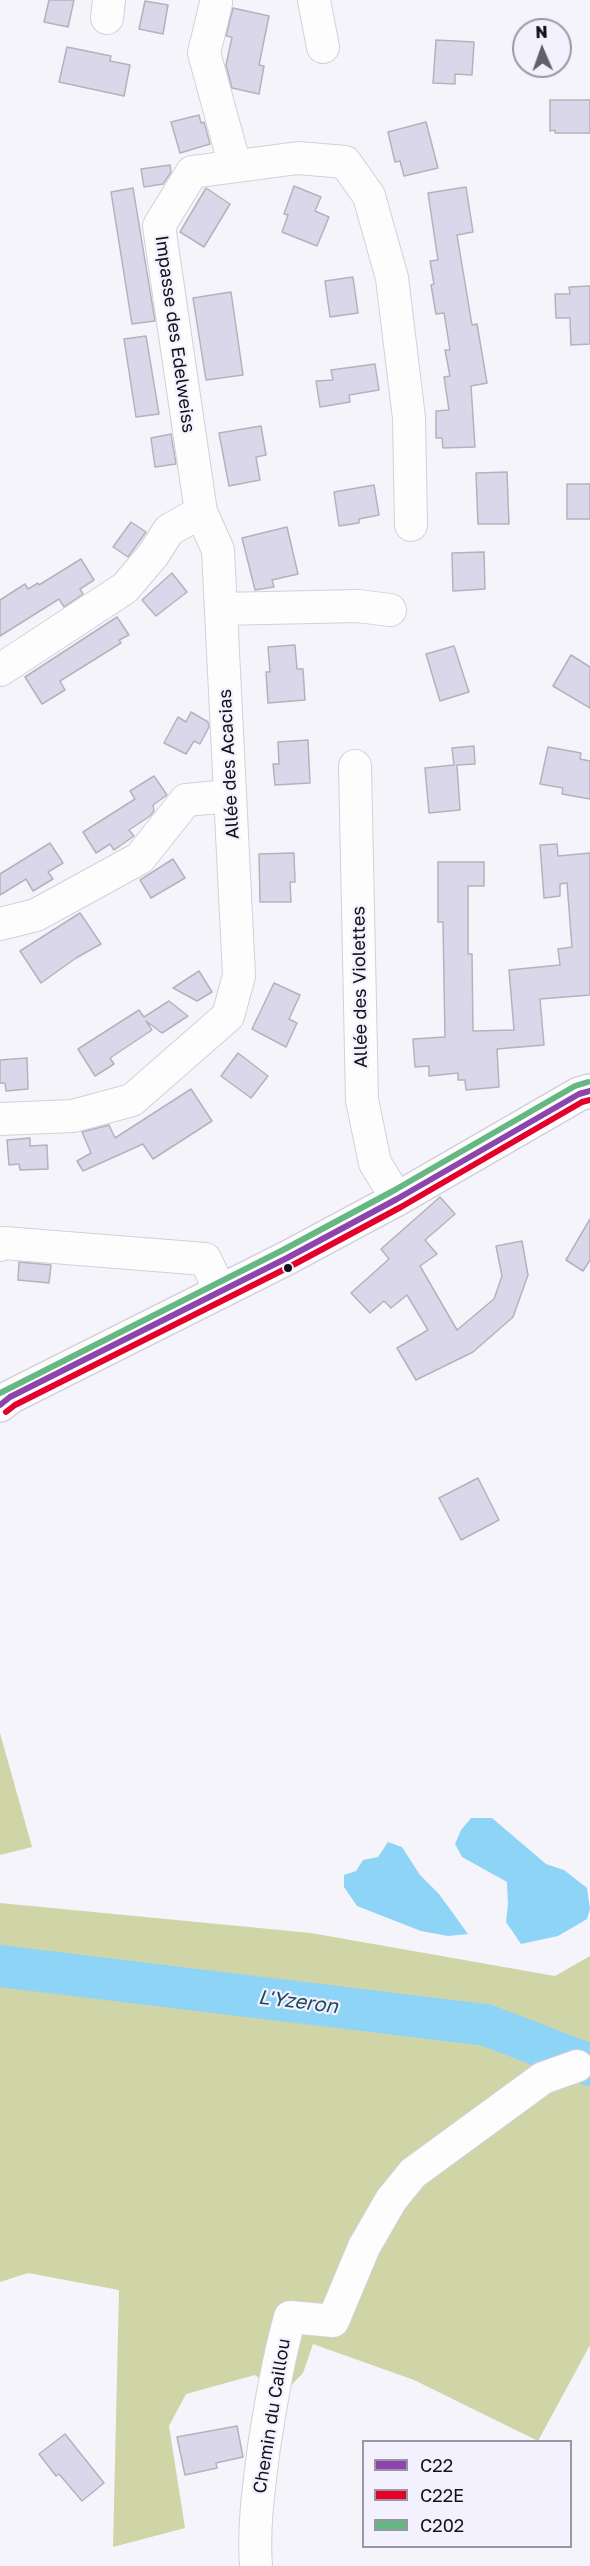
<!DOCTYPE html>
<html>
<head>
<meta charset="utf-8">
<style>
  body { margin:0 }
  #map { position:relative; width:590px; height:2566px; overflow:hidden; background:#f5f4fb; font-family:"Golos Text",sans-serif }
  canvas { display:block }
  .legend { position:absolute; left:362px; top:2440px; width:210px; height:108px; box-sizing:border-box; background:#f3f1fe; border:2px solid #9997a3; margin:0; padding:8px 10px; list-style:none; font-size:18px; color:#13111b }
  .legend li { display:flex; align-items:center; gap:12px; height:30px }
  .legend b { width:30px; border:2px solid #9997a3 }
  .north { position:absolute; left:512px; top:18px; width:60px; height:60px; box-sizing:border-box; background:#f3f1fe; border:2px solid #9997a3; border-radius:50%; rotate:358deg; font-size:16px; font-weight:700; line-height:24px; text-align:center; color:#13111b }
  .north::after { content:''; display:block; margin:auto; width:21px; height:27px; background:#626069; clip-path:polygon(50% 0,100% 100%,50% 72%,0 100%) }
</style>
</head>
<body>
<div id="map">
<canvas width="590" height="2566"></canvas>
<ul class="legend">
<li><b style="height:8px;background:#8e44ad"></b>C22</li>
<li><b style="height:8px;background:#e4002b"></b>C22E</li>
<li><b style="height:8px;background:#65b882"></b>C202</li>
</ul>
<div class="north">N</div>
</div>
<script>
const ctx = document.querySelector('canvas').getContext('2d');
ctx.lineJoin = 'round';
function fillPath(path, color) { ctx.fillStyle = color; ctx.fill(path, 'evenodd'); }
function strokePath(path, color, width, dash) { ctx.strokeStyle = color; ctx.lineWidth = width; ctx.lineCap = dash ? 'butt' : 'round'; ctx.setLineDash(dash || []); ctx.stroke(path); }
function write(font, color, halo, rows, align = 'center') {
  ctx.font = font + ' "Golos Text",sans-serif'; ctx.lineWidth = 4.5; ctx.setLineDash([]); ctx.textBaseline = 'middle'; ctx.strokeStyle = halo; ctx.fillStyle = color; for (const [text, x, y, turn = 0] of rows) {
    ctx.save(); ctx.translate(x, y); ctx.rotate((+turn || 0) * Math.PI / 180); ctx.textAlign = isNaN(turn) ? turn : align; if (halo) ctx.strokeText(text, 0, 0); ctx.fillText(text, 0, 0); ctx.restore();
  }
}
fillPath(new Path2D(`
  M0 1733 32 1847 0 1855Z
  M0 1903 311 1933 555 1976 590 1956V2345L538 2441 414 2380 313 2344 303 2373 283 2394 255 2375 186 2394 169 2426 185 2528 113 2547 119 2290 28 2273 0 2282Z`), '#d0d5a7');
fillPath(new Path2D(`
  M471 1818H492L546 1864 564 1870 587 1888 590 1909 587 1919 558 1936 521 1944 506 1922 508 1904 507 1882 462 1857 455 1844 461 1830Z
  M388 1842 402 1847 420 1875 439 1894 468 1934 448 1936 421 1931 357 1906 344 1887V1875L356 1871 363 1860 378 1857Z`), '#8ed4f6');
strokePath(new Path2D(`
  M0 1966 486 2025 590 2065`), '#8ed4f6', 42);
const building = new Path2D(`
  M49 0H74L68 27 44 22Z
  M145 1 168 5 163 34 139 29Z
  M233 8 269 16 259 65 264 66 259 94 232 88 226 65 232 37 226 36Z
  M436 40 474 42 472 75 455 74V84L433 83Z
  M67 47 111 56 110 61 130 65 124 96 59 82Z
  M550 100H590V133H555V130L550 131Z
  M199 115 201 123 204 122 210 144 180 153 171 122Z
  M426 122 438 168 404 176 400 161 395 162 388 132Z
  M170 165 171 172 163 184 144 187 141 169Z
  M294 186 321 197 315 211 329 217 317 246 282 232 288 215 284 214Z
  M466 187 473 232 457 235 472 325 477 324 487 383 471 386 475 447 443 448 442 438H436V411L449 410 444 377 450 376 445 350H450L444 313 436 314 431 285 434 284 430 261 438 260 428 193Z
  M133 188 155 321 132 324 111 192Z
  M206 188 230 204 204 247 180 232Z
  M353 277 358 313 330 317 325 281Z
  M590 286V344L571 345 570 318H556L555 294H570L569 287Z
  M231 292 243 375 206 380 193 298Z
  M146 336 159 414 136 417 124 339Z
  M375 364 379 390 349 395 350 402 320 407 316 381 333 380 331 370Z
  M261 426 266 455 256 457 260 480 229 486 219 433Z
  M171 434 176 464 155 467 151 438Z
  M507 472 509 524H478L476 473Z
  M567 484H590V519H567Z
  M374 485 379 515 359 519V523L339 526 334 492Z
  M131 522 146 532 128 557 113 547Z
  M287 527 298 574 272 580 274 587 255 590 242 538Z
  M484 552 485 589 453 591 452 553Z
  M81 559 94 580 80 589 83 594 64 607 59 599 0 636V600L25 584 28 589 38 583 39 585Z
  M172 573 187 592 156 616 142 600Z
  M117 617 129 635 119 640 121 643 60 681 65 690 42 704 25 677Z
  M295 645 297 669H303L305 700 268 703 266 672H270L268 647Z
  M454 646 469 692 440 701 426 654Z
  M571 655 590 667V708L553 686Z
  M191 712 208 722 209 727 200 744 194 741 186 754 164 743 178 717 186 722Z
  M308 740 310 783 275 785 273 764H279L278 742Z
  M474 746 475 764 457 765 460 810 429 813 425 768 454 765 452 748Z
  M548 747 581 753 580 759 590 761V799L562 794 563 788 540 784Z
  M154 776 167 795 153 805 154 811 150 816 129 830 134 836 114 850 110 844 96 853 83 832 135 799 130 791Z
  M50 843 63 863 48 872 53 879 33 891 26 879 0 895V874Z
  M557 844 558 856 590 853V995L540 999 544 1045 497 1049 499 1087 466 1090 465 1080H458V1073L429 1076V1066L415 1067 413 1039 445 1037 443 922H438V862H484V886H468V954H472L473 1031 514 1030 509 970 560 965 558 949 572 947 567 883 560 884V896L544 898 540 845Z
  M294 853 295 882H290L291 902H260L259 854Z
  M173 859 185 878 151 898 140 880Z
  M80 913 101 944 76 958 41 983 20 951Z
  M199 971 212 992 197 1001 173 988Z
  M274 983 300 995 289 1019 297 1023 286 1047 252 1029Z
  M169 1001 188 1016 162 1033 146 1021 152 1030 110 1058 114 1064 95 1076 78 1049 139 1010 144 1017Z
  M238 1053 268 1076 251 1098 221 1076Z
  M27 1058 28 1089 6 1091 5 1083H0V1060Z
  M191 1089 212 1121 153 1159 143 1144 83 1171 77 1161 91 1153 82 1132 109 1125 115 1138Z
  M30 1138V1146L47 1145 48 1169 20 1170 19 1164 9 1165 7 1140Z
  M440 1197 455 1214 425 1240 437 1254 420 1266 457 1330 494 1299 502 1276 496 1246 522 1241 528 1275 513 1317 473 1352 416 1380 397 1348 428 1330 407 1295 391 1308 384 1301 370 1313 351 1293 389 1259 381 1249Z
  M590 1219V1260L583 1271 566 1260Z
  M19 1262 51 1265 49 1283 18 1280Z
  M478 1478 499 1520 461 1540 439 1498Z
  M237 2426 243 2457 216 2463 217 2468 185 2475 177 2437Z
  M65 2434 104 2483 82 2501 59 2474 56 2476 39 2454Z`);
fillPath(building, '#dbd7ea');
strokePath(building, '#b4b2bb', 1.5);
const minor = new Path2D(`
  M314 0 323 47
  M216 3 204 53 235 166
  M107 18 109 0
  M221 609 358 606 390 610
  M0 670 125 588 153 555 169 530 201 512
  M355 766 362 1100 375 1163 397 1199
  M0 924 36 915 140 858 186 800 230 796
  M0 1119 73 1116 132 1100 228 1016 239 976 218 550 201 512 159 226 192 172 298 158 345 162 369 196 392 278 409 418 411 525
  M0 1245 4 1243 205 1259 221 1292
  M256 2566C253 2526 259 2487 264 2447 271 2403 278 2360 290 2317L333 2321 364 2247 391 2200 413 2173 543 2078 577 2066`);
const major = new Path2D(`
  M0 1405 10 1397 287 1258 397 1199 579 1094 590 1091`);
strokePath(minor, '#d2d0d9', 34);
strokePath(major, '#d2d0d9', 36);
strokePath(minor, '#fefdfe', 32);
strokePath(major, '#fefdfe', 33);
strokePath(new Path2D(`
  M0 1405 10 1397 287 1258 397 1199 579 1094 590 1091`), '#8e44ad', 6);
strokePath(new Path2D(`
  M6 1412 15 1405 291 1266 401 1207 582 1102 590 1100`), '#e4002b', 6);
strokePath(new Path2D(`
  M0 1393 283 1250 393 1191 575 1086 588 1082`), '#65b882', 6);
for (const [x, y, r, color] of [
  [288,1268,5,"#13111b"]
]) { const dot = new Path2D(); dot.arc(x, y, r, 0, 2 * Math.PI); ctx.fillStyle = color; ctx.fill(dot); strokePath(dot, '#f3f1fe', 2); }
write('18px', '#13111b', '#f3f1fe', [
  ["Impasse des Edelweiss",175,334,82],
  ["Allée des Acacias",229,764,-93],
  ["Allée des Violettes",360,987,-91],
  ["Chemin du Caillou",272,2416,-81]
]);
write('italic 20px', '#204b5e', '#f3f1fe', [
  ["L'Yzeron",298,2002,7]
]);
</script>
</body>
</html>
